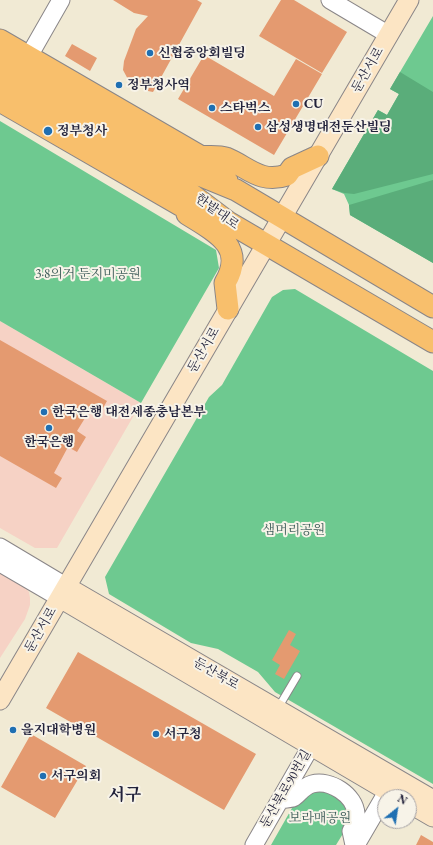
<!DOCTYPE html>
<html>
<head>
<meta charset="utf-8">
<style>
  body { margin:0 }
  #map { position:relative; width:433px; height:845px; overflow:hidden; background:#f1ead4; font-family:"EB Garamond",serif }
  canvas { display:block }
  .north { position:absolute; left:377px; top:789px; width:40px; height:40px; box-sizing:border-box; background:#f7f3e8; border:1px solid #a29fa3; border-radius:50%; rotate:30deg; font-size:11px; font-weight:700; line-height:16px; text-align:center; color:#22223b }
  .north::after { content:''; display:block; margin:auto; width:14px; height:18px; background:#1f6fb2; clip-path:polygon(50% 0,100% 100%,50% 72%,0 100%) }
</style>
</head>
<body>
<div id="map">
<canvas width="433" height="845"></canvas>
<div class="north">N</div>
</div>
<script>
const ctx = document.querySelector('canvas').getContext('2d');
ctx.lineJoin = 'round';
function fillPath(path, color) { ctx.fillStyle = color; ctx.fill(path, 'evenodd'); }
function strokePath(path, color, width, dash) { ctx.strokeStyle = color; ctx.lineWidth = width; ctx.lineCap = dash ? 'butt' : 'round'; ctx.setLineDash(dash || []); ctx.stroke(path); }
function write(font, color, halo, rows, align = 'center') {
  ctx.font = font + ' "EB Garamond","Noto Serif KR",serif'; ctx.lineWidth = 4; ctx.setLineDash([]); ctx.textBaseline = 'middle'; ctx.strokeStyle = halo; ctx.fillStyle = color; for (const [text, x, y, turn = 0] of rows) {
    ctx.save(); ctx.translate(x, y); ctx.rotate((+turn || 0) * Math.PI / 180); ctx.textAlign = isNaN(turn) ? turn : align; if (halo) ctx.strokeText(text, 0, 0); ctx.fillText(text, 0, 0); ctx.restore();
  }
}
fillPath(new Path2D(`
  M0 321 141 403 57 548H35L0 528Z
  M0 570 21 583 29 592 30 598V605L25 619 0 658Z`), '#f6d2c5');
fillPath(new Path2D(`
  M433 16V263L350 215 349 205 344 194 332 189 378 110 387 115 399 94 390 89Z
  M0 121 216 250 219 268 141 403 0 321Z
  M295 289 433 371V784L275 692 258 672 218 649 191 643 109 594 105 577 209 397 222 385 272 297 283 290Z
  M315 789 337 794 349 812 347 827 336 845H271L296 801Z`), '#6ec990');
fillPath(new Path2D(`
  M400 72 433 92V174L354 194 344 193 332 189 378 110 387 115 399 94 390 89Z
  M433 180V263L350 215 349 205Z`), '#5aad7a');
fillPath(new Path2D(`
  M113 0H197L202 3 153 92 148 91 142 83 137 85 130 83 123 70 124 61 136 29 148 16 134 13Z
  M281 0H294L347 32 322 73 259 36Z
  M72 44 97 58 90 71 65 56Z
  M204 55 274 96 296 59 322 74 274 155 178 99Z
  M0 340 107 401 99 415 90 410 77 431 86 437 77 452 68 447 54 473 62 478 56 488 0 456Z
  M289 630 296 634 290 645 300 651 284 679 275 674 280 665 272 660Z
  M78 652 256 754 224 810 46 708Z
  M31 734 86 766 55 818 1 787Z
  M421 835 433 842V845H416Z`), '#e49a70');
const service = new Path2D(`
  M278 708 297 676`);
const tertiary = new Path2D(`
  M330 0 389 35
  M29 56 61 0
  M0 547 67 587
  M0 563 60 598
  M280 800C284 799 289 799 293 798 299 795 302 787 312 784 330 779 355 795 356 814 357 821 354 826 351 831L354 845
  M254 845 318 734
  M356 845 394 780`);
const secondary = new Path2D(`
  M67 587 433 800
  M60 598 398 797
  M0 700 409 0
  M409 803 433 817`);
const primary = new Path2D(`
  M0 40 200 156 227 181
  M0 62 192 172 236 190 433 307
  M0 84 187 191 228 222 433 342
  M0 101 180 205 208 215
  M200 156C208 157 219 156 226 158 248 167 260 184 287 175L292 168 318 156
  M187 214C214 231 247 246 225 283L228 309`);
strokePath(service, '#8a8688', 9);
strokePath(tertiary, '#8a8688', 19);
strokePath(secondary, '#8a8688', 21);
strokePath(primary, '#8a8688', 23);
strokePath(service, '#fff', 7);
strokePath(tertiary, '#fff', 17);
strokePath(secondary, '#fce5c4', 19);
strokePath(primary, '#f8bf6c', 21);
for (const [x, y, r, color] of [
  [150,53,4,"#1f6fb2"],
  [119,85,4,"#1f6fb2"],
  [296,104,4,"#1f6fb2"],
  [212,108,4,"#1f6fb2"],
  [258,127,4,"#1f6fb2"],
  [48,131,5,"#1f6fb2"],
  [44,412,4,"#1f6fb2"],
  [49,428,4,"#1f6fb2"],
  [13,730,4,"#1f6fb2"],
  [156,734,4,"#1f6fb2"],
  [43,776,4,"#1f6fb2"]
]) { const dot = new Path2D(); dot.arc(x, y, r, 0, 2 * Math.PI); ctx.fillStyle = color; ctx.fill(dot); strokePath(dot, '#f7f3e8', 1.5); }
write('bold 13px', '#22223b', '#f7f3e8', [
  ["신협중앙회빌딩",158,53],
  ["정부청사역",127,85],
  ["CU",304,104],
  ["스타벅스",220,108],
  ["삼성생명대전둔산빌딩",266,127],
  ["정부청사",57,131],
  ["한국은행 대전세종충남본부",52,412],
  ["한국은행",49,442,"center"],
  ["을지대학병원",21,730],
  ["서구청",164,734],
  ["서구의회",51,776]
], 'left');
write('13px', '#22223b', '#f7f3e8', [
  ["둔산서로",368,70,-60],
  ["한밭대로",217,212,36],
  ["둔산서로",204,350,-60],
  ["둔산서로",41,630,-60],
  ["둔산북로",216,674,30],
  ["둔산북로90번길",286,789,-60]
]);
write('13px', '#3d5c59', '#f7f3e8', [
  ["3·8의거 둔지미공원",88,274],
  ["샘머리공원",294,530],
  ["보라매공원",320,818]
]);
write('bold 17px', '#22223b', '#f7f3e8', [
  ["서구",125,795]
]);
</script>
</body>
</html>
